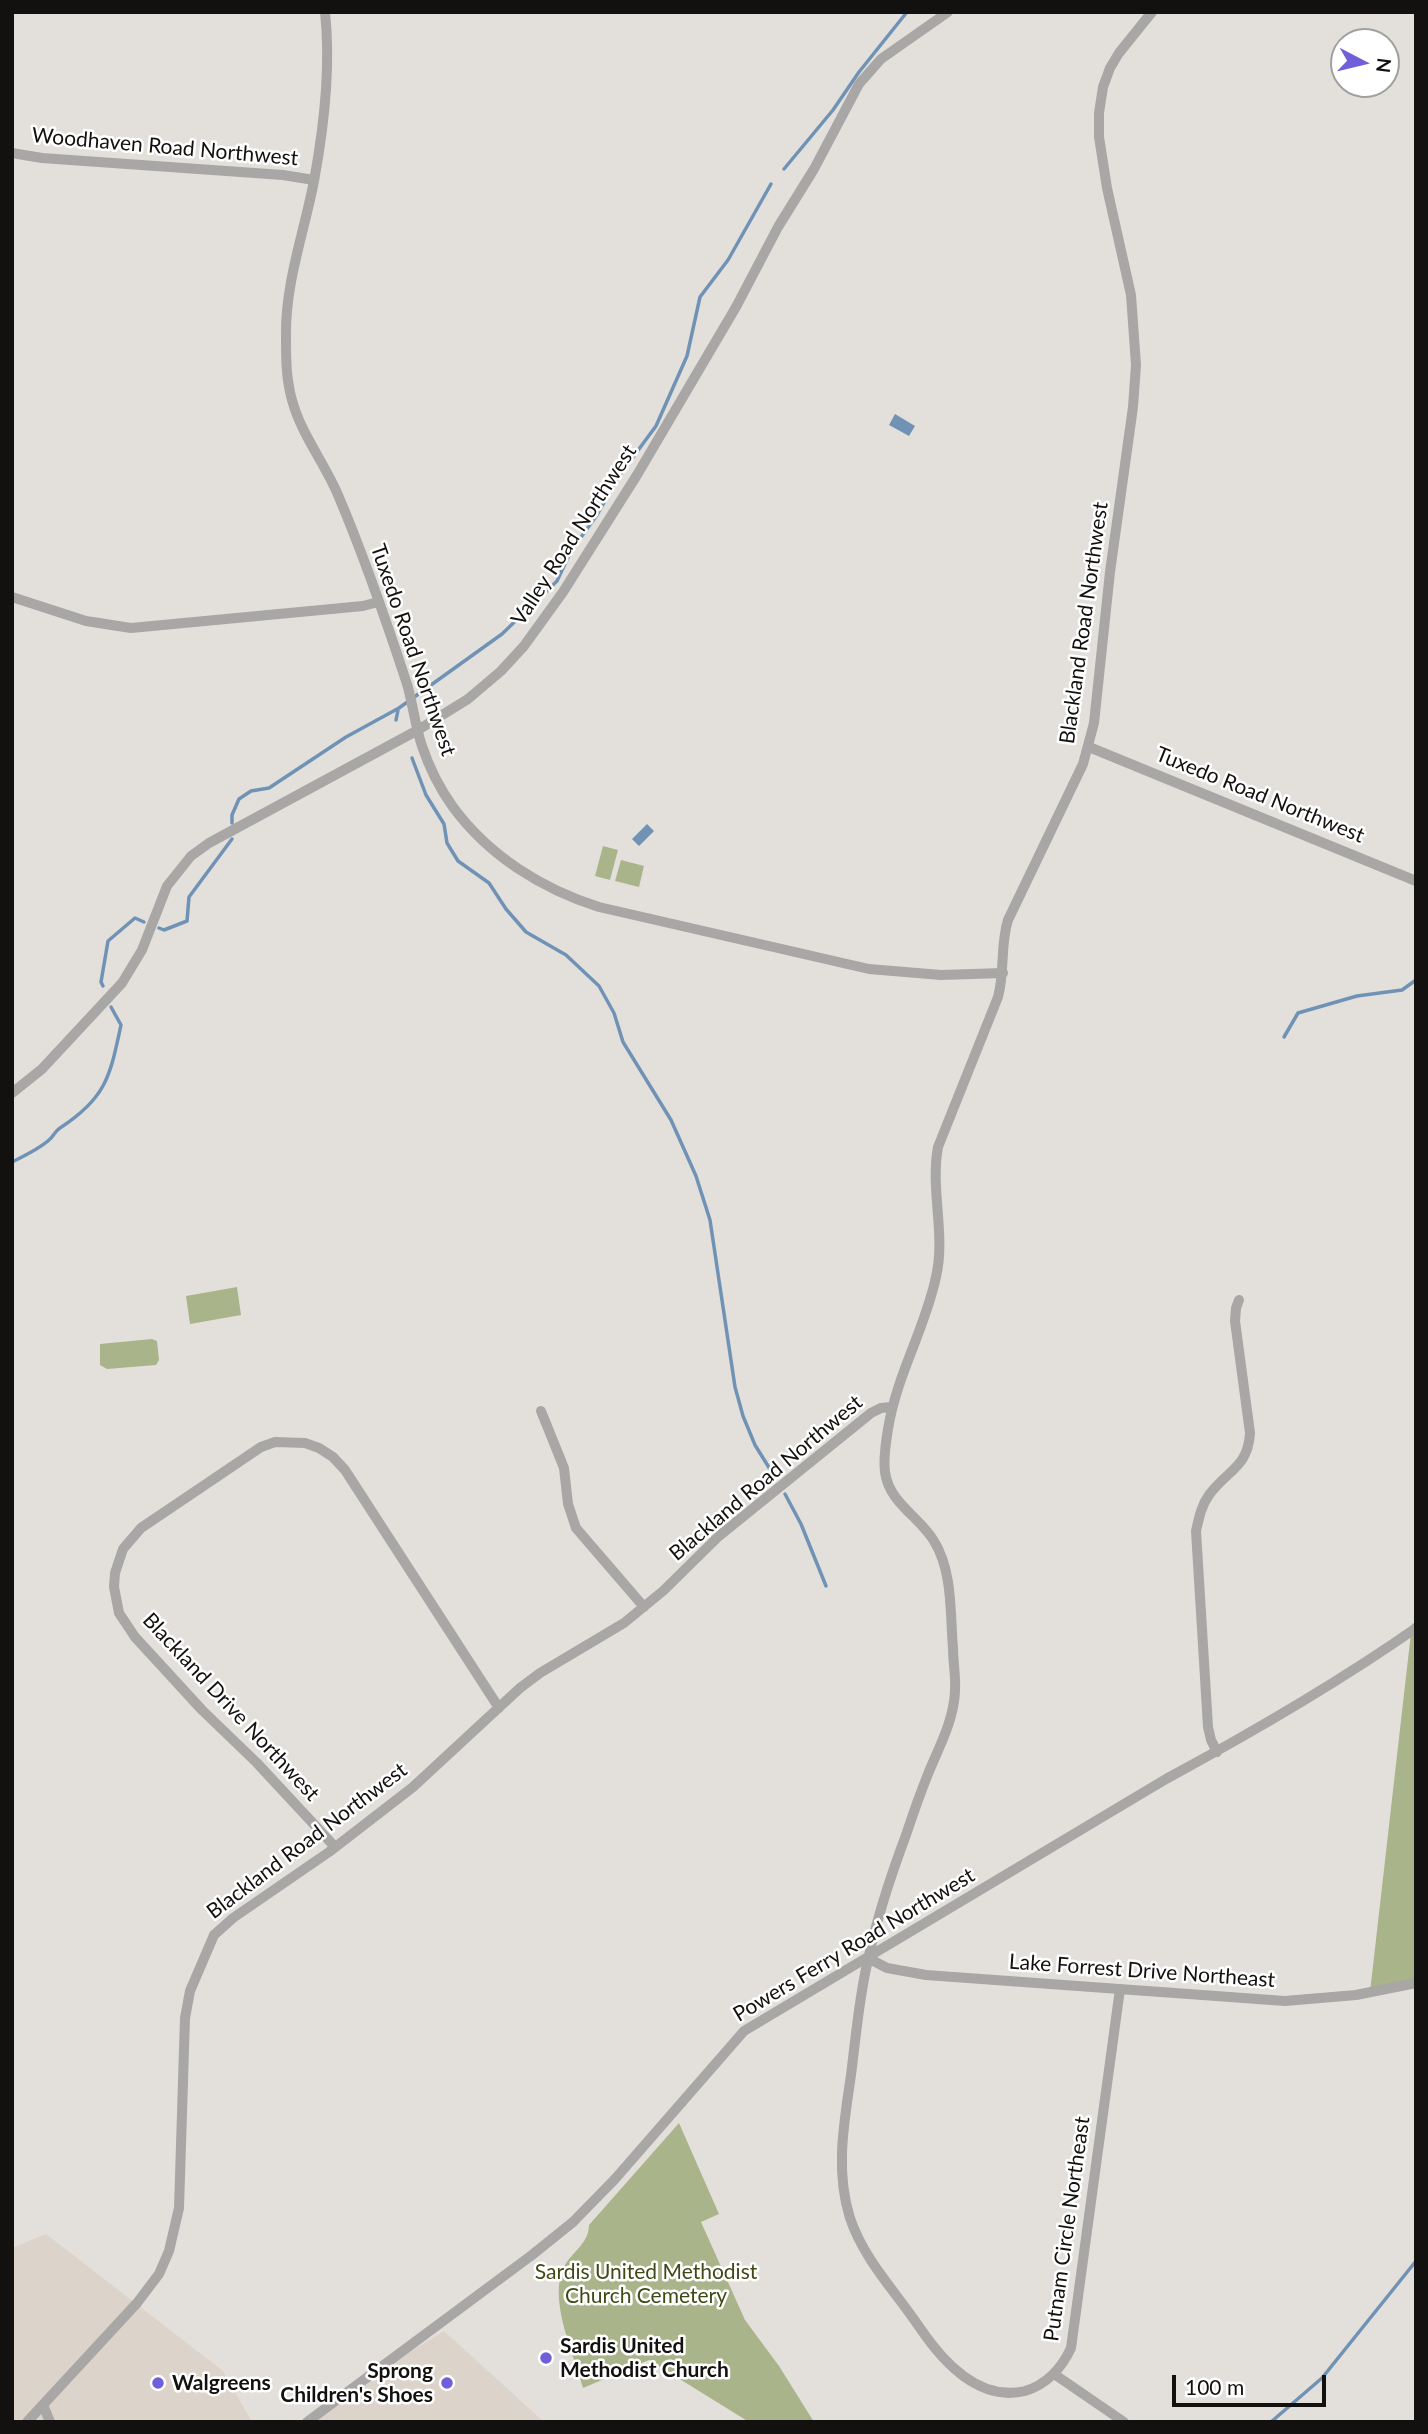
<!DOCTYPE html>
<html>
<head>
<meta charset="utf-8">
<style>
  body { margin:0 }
  #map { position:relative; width:1428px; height:2434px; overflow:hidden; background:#e3e0dc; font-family:Lato,sans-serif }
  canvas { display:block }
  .frame { position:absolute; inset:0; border:14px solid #12110f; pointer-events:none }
  .north { position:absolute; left:1330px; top:28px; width:70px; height:70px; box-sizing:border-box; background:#fff; border:2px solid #a0a09f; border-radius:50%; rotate:97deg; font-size:19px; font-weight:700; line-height:28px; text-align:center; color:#12110f }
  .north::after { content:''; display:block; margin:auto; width:24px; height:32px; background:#6f60da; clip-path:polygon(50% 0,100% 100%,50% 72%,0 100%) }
  .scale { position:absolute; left:1172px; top:2375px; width:154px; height:32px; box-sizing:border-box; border:4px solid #12110f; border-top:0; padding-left:9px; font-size:21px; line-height:24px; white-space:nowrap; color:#12110f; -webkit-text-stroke:5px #fff; paint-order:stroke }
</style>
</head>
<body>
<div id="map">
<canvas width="1428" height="2434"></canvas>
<div class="frame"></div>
<div class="north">N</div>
<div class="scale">100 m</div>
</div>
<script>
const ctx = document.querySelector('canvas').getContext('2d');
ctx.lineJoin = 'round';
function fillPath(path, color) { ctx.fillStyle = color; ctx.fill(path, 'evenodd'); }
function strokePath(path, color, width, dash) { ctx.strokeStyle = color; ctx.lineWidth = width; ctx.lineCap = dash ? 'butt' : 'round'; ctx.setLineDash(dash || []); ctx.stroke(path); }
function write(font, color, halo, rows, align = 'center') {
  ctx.font = font + ' Lato,sans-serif'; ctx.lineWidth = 5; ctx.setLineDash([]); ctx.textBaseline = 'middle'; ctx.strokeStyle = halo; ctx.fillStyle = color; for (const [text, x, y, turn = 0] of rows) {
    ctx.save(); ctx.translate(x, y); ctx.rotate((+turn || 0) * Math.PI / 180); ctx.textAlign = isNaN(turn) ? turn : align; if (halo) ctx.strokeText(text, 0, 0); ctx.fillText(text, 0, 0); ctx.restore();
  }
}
fillPath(new Path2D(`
  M46 2234 223 2371 252 2422H12V2248Z
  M444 2331 544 2422H306L408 2353Z`), '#dcd3ca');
fillPath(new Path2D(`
  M603 846 618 850 610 880 595 876Z
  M621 860 644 866 639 887 615 881Z
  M237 1287 241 1315 190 1324 186 1296Z
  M152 1339 157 1341 159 1360 156 1365 107 1369 100 1365V1344Z
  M1416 1622V1980L1370 1992 1412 1624Z
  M679 2123 719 2214 701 2222 745 2320 779 2366 814 2422H749L649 2360 583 2388C574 2355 550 2304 562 2271 569 2253 589 2245 589 2225Z`), '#aab48b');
fillPath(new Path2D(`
  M895 414 915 426 909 436 889 425Z
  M647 824 654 831 639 846 632 839Z`), '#7093b5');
strokePath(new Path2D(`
  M784 169 833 110 859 72 907 12
  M396 720 398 710
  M412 758 426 795 444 824 447 843 458 861 489 883 506 909 526 932 566 955 599 986 614 1013 623 1042 671 1120 696 1176 710 1220 735 1387 743 1416 755 1445 773 1474
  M232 823V815L239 799 251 791 269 788 346 737 399 708 502 634 557 581 571 551 597 515 619 476 656 426 687 356 700 297 728 260 771 184
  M159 928 164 930 187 921 189 897 232 839
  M103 986 101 982 108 941 135 918 144 922
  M1284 1037 1298 1013 1357 996 1402 990 1416 980
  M12 1162C24 1156 39 1149 49 1140 54 1136 55 1131 60 1128 106 1098 110 1077 121 1025L111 1007
  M785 1494 801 1524 826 1586
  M1271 2422 1322 2378 1416 2261`), '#7093b5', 3.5);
strokePath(new Path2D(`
  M325 12C331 67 324 127 314 181 304 233 285 283 286 337 286 358 286 379 292 400 301 434 324 462 338 495 364 556 386 620 407 684 413 704 415 726 422 746 429 767 440 789 453 807 489 856 542 889 599 907L869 969 941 975 1003 973
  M12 153 42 158 283 175 314 180
  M12 597 86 621 131 628 363 606 378 602
  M1089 747 1416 881
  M12 1093 42 1069 122 983 142 950 167 886 191 856 209 843 418 730 468 699 501 671 524 646 563 592 637 475 736 307 778 227 814 169 859 84 881 59 948 12
  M541 1411 564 1468 568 1504 576 1528 644 1607
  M1217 1752 1211 1740 1208 1727 1196 1531C1199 1518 1201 1506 1209 1495 1227 1470 1248 1468 1250 1433L1235 1321 1236 1308 1239 1300
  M335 1847 257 1763 202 1710 135 1637 119 1613 114 1587 115 1573 123 1549 141 1528 261 1447 275 1442 305 1443 319 1448 333 1457 345 1470 499 1708
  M868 1958 887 1968 926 1975 1285 2001 1356 1995 1416 1983
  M1120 1989 1071 2348C1062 2368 1046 2385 1025 2391 979 2402 943 2362 920 2328 896 2292 864 2260 850 2218 835 2171 844 2123 851 2075 856 2036 859 1997 868 1960 877 1917 891 1875 906 1835 913 1814 920 1794 928 1774 939 1747 954 1720 955 1691 956 1677 953 1662 953 1648 950 1613 953 1572 934 1541 919 1516 889 1503 885 1472 883 1457 886 1443 888 1429 897 1374 925 1329 936 1277 946 1234 930 1190 938 1147L998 997C1005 972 1000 945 1008 920L1083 764 1094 723 1110 572 1133 407 1136 365 1131 295 1107 188 1099 137V113L1103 87 1110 68 1119 53 1152 12
  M1054 2374 1124 2422
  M43 2405 50 2422
  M27 2422 137 2303 159 2274 169 2251 179 2208 185 2018 190 1991 214 1935 233 1918 329 1852 413 1787 520 1688 540 1673 624 1623 663 1591 719 1536 871 1413 881 1408 891 1407
  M307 2422 532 2255 573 2222 615 2179 744 2031 1166 1779C1251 1733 1336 1684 1416 1628`), '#a8a7a5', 10);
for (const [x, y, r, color] of [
  [546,2358,7,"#6f60da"],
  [158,2383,7,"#6f60da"],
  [447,2383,7,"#6f60da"]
]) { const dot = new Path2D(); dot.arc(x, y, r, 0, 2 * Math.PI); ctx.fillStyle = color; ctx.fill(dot); strokePath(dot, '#fff', 2.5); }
write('21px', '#12110f', '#fff', [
  ["Woodhaven Road Northwest",165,147,5],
  ["Valley Road Northwest",574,535,-57],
  ["Blackland Road Northwest",1084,623,-82],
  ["Tuxedo Road Northwest",413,650,71],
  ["Tuxedo Road Northwest",1260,795,22],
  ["Blackland Road Northwest",766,1478,-40],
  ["Blackland Drive Northwest",231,1707,47],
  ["Blackland Road Northwest",307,1841,-37],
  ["Powers Ferry Road Northwest",854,1945,-31],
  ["Lake Forrest Drive Northeast",1142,1971,4],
  ["Putnam Circle Northeast",1067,2229,-82]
]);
write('21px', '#3f4915', '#fff', [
  ["Sardis United Methodist",646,2272],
  ["Church Cemetery",646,2296]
]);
write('bold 21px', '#12110f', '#fff', [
  ["Sardis United",560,2346],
  ["Methodist Church",560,2370],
  ["Sprong",433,2371,"right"],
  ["Children's Shoes",433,2395,"right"],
  ["Walgreens",172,2383]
], 'left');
</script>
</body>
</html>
